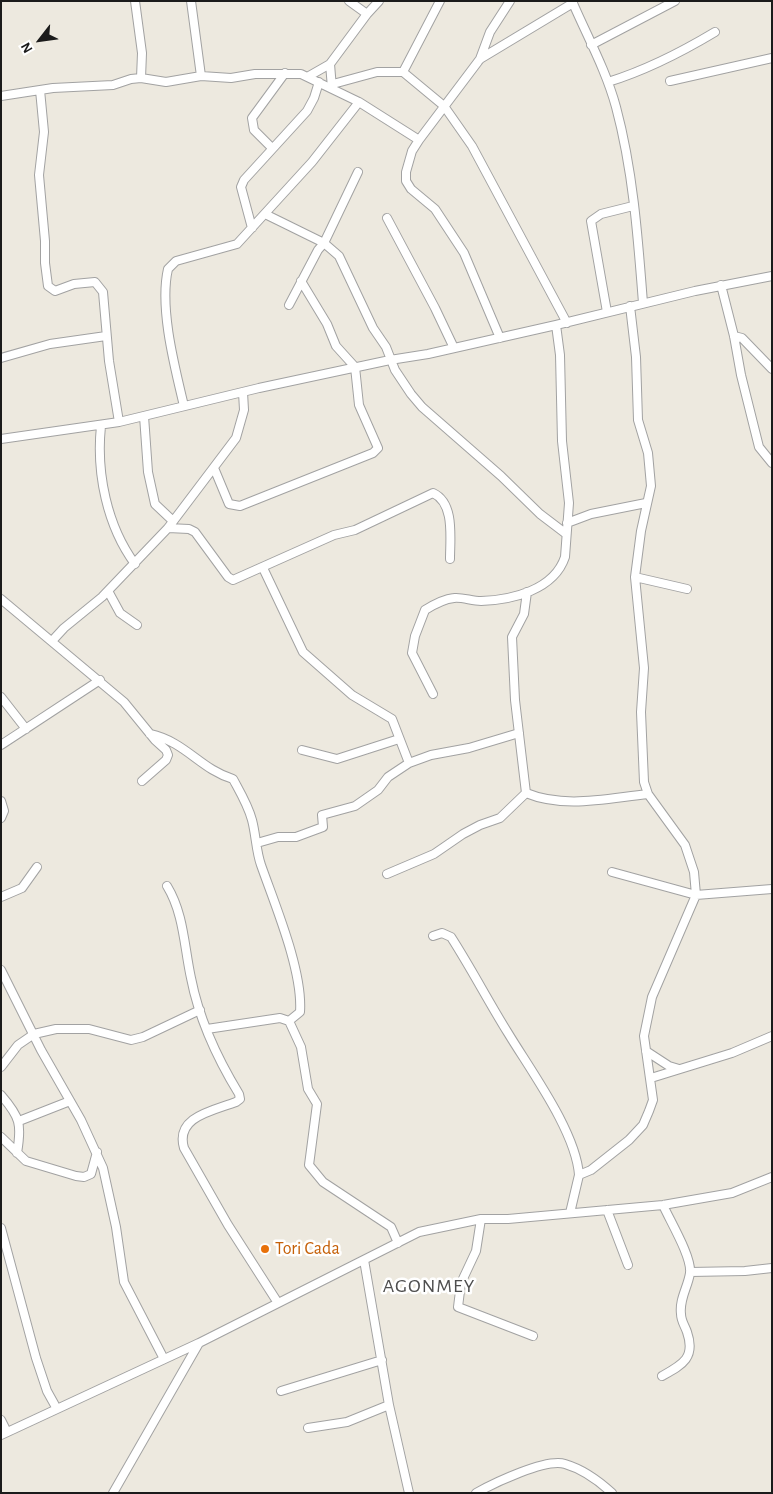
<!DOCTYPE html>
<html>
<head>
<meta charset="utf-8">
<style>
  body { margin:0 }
  #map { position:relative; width:773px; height:1494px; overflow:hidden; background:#ede9df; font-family:"Alegreya Sans",sans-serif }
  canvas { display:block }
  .frame { position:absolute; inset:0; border:2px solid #1b1b1b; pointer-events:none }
  .north { position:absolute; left:15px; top:15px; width:50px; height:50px; -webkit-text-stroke:4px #fff; paint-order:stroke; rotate:240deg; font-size:14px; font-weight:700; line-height:20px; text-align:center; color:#1b1b1b }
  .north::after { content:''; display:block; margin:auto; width:18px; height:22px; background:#1b1b1b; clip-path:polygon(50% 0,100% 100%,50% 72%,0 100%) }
</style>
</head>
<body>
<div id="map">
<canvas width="773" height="1494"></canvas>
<div class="frame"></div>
<div class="north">N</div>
</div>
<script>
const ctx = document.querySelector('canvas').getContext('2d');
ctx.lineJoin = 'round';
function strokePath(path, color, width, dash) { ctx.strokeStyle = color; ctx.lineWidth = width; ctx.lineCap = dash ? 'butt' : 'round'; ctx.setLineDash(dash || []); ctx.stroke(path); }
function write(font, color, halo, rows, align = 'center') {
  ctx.font = font + ' "Alegreya Sans",sans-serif'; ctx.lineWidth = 5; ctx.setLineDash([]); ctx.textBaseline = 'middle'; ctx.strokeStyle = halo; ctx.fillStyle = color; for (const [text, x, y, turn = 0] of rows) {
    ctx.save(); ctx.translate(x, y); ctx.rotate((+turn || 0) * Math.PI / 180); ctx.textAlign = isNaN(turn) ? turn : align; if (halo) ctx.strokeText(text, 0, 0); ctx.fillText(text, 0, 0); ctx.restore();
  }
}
const minor = new Path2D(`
  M135 1 142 53 141 78
  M191 1 201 76
  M572 1C587 36 606 70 616 107 633 170 638 238 643 303
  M367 14 379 1
  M591 45 675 1
  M480 59 490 32 510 1
  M330 64 332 88
  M403 72 440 1
  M309 76 330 64 367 14 349 1
  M670 81 772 58
  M608 82C647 70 680 53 715 32
  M333 84 377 72H403L444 106 472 146 567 323
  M40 90 44 132 39 175 45 241V263L48 286 55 291 74 284 95 282 103 292 109 361 119 422
  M1 96 53 88 113 85 131 79 141 78 166 82 201 76 231 78 255 74H301L359 102 419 140 480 59 573 3
  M419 140 412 151 406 172V181L411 189 435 209 464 253 500 338
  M272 148 254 130 252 118 285 73
  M358 172 324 243 339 256 373 328 386 347 395 370 411 394 422 407 501 476 540 514 565 533
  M265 214 324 243 318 250 289 305
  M387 218 435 308 454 348
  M252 228 241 187 244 180 307 111 314 98 319 82
  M721 285 734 336 741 375 759 447 772 463
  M607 312 591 221 601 214 633 206
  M734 336 742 338 772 369
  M1 358 50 344 106 336
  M184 406C175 368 159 308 168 269L176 261 237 244 312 162 359 102
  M144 416 148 472 155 504 173 521
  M101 426C96 473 107 526 135 564
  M1 439 119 422 259 388 390 360 428 354 556 325 695 291 772 276
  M214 468 229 504 240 506 373 453 378 448 359 405 355 367 336 346 327 324 301 281
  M567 523 591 514 646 503
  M168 528 189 529 195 532 228 577 233 580 334 535 355 530 433 493C455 503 450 538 450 559
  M263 568 303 652 352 695 392 719 409 763 431 755 469 748 519 733
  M635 577 687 589
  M108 591 120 613 137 625
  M527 592 524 614 512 637 515 700 526 793C565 809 608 798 648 794
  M1 599 124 702 155 740 166 750 168 755 166 760 142 781
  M52 641 64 628 102 597 168 528 236 438 244 410 243 392
  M433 694 412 653 415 636 425 610C433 605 444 599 454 598 462 597 472 601 481 601 512 600 554 590 565 557L569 503 562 441 560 355 556 325
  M1 697 26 729
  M150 734C186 742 200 769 233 779 240 792 248 805 252 820 256 835 256 851 261 865 275 905 303 971 300 1012L289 1021
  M1 745 100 680
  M302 750 337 759 399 739
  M1 801 4 811 1 818
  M257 843 278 837H296L323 827 322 815 355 806 378 790 388 777 409 763
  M612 872 696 895 772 889
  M387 874 434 854 463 834 480 825 500 818 526 793
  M167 886C184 914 184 946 191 978 199 1019 217 1058 239 1094L240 1099 236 1102C212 1111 175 1117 184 1148L228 1225 278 1303
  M1 897 22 888 37 867
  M433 936 442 933 451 937C471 968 488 1001 508 1033 531 1071 576 1132 579 1175
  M1 970 41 1050 81 1120 103 1168 116 1227 124 1282 164 1359
  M207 1029 280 1018 289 1021 301 1047 308 1089 317 1104 309 1165 323 1182 391 1227 398 1243
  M646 1051 669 1066 679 1069
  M1 1067 18 1045 34 1034 56 1029H89L131 1040 143 1037 200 1010
  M651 1078 732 1053 772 1036
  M1 1095C20 1117 22 1124 17 1153
  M19 1121 70 1101
  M1 1137 26 1161 76 1176 84 1177 91 1174 97 1152
  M607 1210 628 1265
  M570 1213 579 1175 591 1170 629 1140 643 1125 649 1111 653 1100 644 1036 652 997 696 895 694 872 685 845 648 794 644 782 641 712 644 668 635 577 641 531 651 486 648 453 638 420 636 357 630 306
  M481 1219 476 1251 461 1283 458 1307 533 1336
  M1 1228 36 1358 47 1391 57 1409
  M364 1260 389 1405 409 1493
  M690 1272 745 1271 772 1268
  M662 1376C682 1365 696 1358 687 1332 685 1326 681 1321 681 1314 679 1299 688 1287 690 1273 692 1257 670 1221 663 1205
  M281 1391 382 1360
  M1 1420 7 1432
  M308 1428 347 1422 389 1405
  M1 1435 199 1343
  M113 1493 199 1343 419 1232 481 1219H508L663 1205 732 1193 772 1177
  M476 1493C494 1483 546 1458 565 1464 582 1469 599 1481 612 1493`);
strokePath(minor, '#a2a2a2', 10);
strokePath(minor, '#fff', 8);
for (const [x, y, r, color] of [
  [265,1249,5,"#e8710a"]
]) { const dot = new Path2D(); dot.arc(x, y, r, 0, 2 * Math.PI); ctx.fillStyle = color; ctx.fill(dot); strokePath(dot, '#fff', 2); }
write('18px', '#c56008', '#fff', [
  ["Tori Cada",275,1249]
], 'left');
ctx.letterSpacing = '1px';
write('20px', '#4e4e4e', '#fff', [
  ["AGONMEY",429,1286]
]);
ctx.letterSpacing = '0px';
</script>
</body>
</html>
